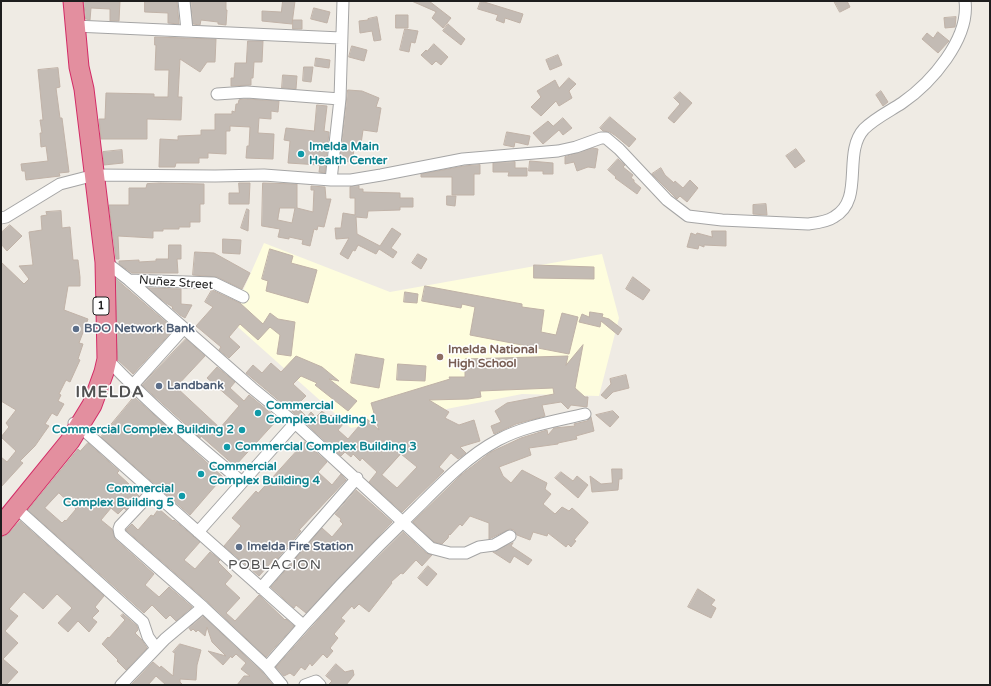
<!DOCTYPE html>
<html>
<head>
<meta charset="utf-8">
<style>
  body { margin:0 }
  #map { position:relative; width:991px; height:686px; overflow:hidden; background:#efebe4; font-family:"Varela Round",sans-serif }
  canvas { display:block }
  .frame { position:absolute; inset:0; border:2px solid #1e1e1e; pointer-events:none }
</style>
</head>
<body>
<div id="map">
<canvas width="991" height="686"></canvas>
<div class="frame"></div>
</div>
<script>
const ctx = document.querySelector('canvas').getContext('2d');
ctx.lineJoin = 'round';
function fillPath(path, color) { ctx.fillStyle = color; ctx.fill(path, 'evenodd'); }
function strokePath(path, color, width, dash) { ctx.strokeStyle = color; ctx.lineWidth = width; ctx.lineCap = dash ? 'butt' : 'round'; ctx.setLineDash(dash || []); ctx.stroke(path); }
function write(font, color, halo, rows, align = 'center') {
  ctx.font = font + ' "Varela Round",sans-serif'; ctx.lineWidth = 3; ctx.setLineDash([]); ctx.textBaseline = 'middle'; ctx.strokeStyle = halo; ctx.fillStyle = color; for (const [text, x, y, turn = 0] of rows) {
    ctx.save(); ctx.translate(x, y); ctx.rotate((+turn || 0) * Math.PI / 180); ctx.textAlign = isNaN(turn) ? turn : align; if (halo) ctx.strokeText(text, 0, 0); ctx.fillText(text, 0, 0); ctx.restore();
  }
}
fillPath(new Path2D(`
  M264 243 390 292 602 254 619 318 599 396 522 394 351 428 230 320Z`), '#fefdde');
const building = new Path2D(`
  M84 1H120L119 21H110V9L91 8 90 20 86 19Z
  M145 1H177L179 24 168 23V13L145 12Z
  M191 1H226V10H227L226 25 218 24V22L201 20 200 25 193 24Z
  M283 1H295L292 24 262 21V11L281 12Z
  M412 1H429L451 18 443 28 432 18 436 12Z
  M481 1 523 14 520 23 505 18 504 23 496 20 498 15 478 9Z
  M834 1H847L850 7 840 12Z
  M314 8 330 12 327 23 311 19Z
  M396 15H408V28H396Z
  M377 17 381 40 374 41 372 31 360 33 359 21 368 20V19Z
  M956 17 955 27 945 28 944 18Z
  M293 20H302V29H293Z
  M448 24 465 39 461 45 443 31Z
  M405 29 418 31 415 43 411 42 409 52 400 50Z
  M938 32 949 41 938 53 922 39 927 33 933 38Z
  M155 37 216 39 215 62H207L200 72 180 59 178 97H182L181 120 147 119V139H101L99 119H105L106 93 154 94V97H168L169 70H155L156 45H155Z
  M248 41H263L262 62H254L253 78H251V85L231 86V78H234L235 63H246Z
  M434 44 448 57 441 65 436 61 432 65 421 55 426 50 427 51Z
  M352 46 367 50 364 61 349 57Z
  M558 55 562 65 550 70 546 60Z
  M316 58 330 60 329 68 315 66Z
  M304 67H313L311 82 303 81Z
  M58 68 60 87 56 88 60 118H62L69 172 59 173 60 176 26 180 25 171H22L21 164 48 161 46 146 41 147 40 133H42L40 120H43L38 70Z
  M283 75 297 76 296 89 282 88Z
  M569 78 576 84 569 91 572 98 559 106 556 101 541 116 531 107 541 97 537 91 555 80 559 88Z
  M348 90 362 91 379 98 376 107 381 108 377 132 363 130 361 144 354 143 353 162 340 161Z
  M881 91 888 102 883 106 876 95Z
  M680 92 692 103 674 123 668 118 680 104 674 98Z
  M247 99 279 101 278 112 271 111V119L259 118 258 133 274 134 273 159 246 158 247 146H249L250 127 230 126V131H226V154L208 153V158H199V163H176L175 167H159L160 139 178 140V136L201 135V130H215V114H232V111L235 112 236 104H238L239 100Z
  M317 105 327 106 324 131 329 132 325 173 319 172 320 165 288 163 290 141 284 140 286 128 314 131Z
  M610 117 636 139 629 147 616 136 610 132 603 131 600 128Z
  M563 118 572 128 563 135 559 130 543 144 533 133 548 121 553 126Z
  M507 132 530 136 528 145 515 142 514 147 504 145Z
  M593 148 598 149 595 168 588 167 577 171 574 162 565 164V157Z
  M796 149 805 161 795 168 786 156Z
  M122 150 123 163 104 165 103 152Z
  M618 159 625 165 623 167 633 175 631 178 634 180V182L641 188 637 194 615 178 616 177 608 170Z
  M530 161 553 163V174H543V171H529Z
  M515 162V168H527V176H508L509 172H493V163Z
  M480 165V174H474V195H452V177H421V174L464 166Z
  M661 168 665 175 674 183 675 181 683 188 690 180 698 188 687 202 680 196 677 199 652 174Z
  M160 183 204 184V204H200V222H190V227H179V229H163V231H153V238L118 236 119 259H116L109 205H129V188H146L147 184Z
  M239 183H250L249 204H229V193H239Z
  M263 183 297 184V208L313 212 314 190H311V186L325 187 326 199H331L324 227 318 226 317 230 314 229 310 246 302 244 303 240 289 237V239L278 237 280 229 262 226ZM280 208H295L292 223 278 220Z
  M359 186V189H363V192L400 193V198H413V207H400V210L368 211 367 218 356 217 357 234 380 246 392 228 401 234 391 248 397 252 393 258 379 249 376 254 358 245 355 251 353 250 348 259 340 254 349 238 336 239 335 228H341L343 213 355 215V198H350V187Z
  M447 196H456L455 206 447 205Z
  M766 204 767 215 753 214V205Z
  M247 209 249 210 248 231 241 228Z
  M61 211 62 228 70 227 73 260H78L80 277V286H68L64 310 88 319 79 343 83 344 78 359 80 360 70 382 66 380 59 394 61 395 58 401 64 404 57 416 52 413 45 424 49 426 44 433 35 446 20 461 23 463 1 487V457L7 462 16 451 1 437 9 427 6 423 16 410 1 401V262L24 284 29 279 19 266 33 265 29 232 42 230 41 216 47 215 46 212Z
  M10 225 22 236 7 251 1 244V233Z
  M712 231H726V246L704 245V247L699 245 698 249 687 247 691 233 696 235 697 233 712 237Z
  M223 239 241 240 240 254 223 253Z
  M169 245H181V259H177L178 273H132L119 264V261L139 260V262L156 261V259H168Z
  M270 249 293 256 291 263 317 270 308 303 266 291 268 281 262 279Z
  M195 252 214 253 250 273 242 289 217 277 193 275Z
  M418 254 427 259 421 269 412 263Z
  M534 265 594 267V279L534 278Z
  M633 277 650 290 643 300 626 289Z
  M116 279 174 329 133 374 118 360Z
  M425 286 522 304V307L544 310 541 332 556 335 562 313 578 317 569 354 470 335 475 307 462 304 461 308 422 301Z
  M148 288 181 289V304L192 305 185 318 180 315 172 308 173 307 166 303Z
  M212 290 240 303 263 324 270 313 278 319 295 322 291 356 277 354 280 335 270 327 258 340 240 324 229 337 240 347 229 358 219 350 221 347 196 326 213 307 205 302Z
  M405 292 418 294 417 303 404 302Z
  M590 312 603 314 602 317 609 319 622 329 618 335 601 321 600 327 579 322 582 314 589 317Z
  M186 339 205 356 176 387 220 428 239 406 207 378 217 367 235 382 230 388 244 401 249 395 278 419 235 466 201 436 200 438 194 432 142 385Z
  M583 345 575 388 585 397H588L587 407 571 405 568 409 561 402 542 405 545 416 516 424 494 434 491 426 501 422 495 411 507 403 554 394 553 388 480 391 481 397 468 399 429 400 449 412 445 418 459 425 474 420 480 441 460 447 466 453 458 459 451 453 439 467 444 471 402 512 369 482 377 472 362 458 360 461 353 454 351 457 345 452 341 456 300 418 246 373 253 365 262 373 271 363 281 372 296 356 322 367 339 381 329 379 357 401 348 411 315 385 317 383 301 376 293 384 306 396 296 406 307 417 311 412 316 417 322 411 329 417 331 415 335 420 338 417 344 423 338 430 348 439 366 418 379 430 371 403 450 379 449 377H465V359L568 356 566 365ZM401 454 417 467 397 488 382 475Z
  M356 354 384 359 379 388 351 383Z
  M398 364 426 366 425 381 397 380Z
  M626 375 629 388 613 392 606 399 601 395 611 384 610 379Z
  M134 397 223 477 190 515 101 437Z
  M613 411 619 417 610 427 596 415Z
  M591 417 594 431 576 436 577 439 558 443V444L529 448 531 455 499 467 503 476 511 483 522 470 547 483 545 489 551 494 543 504 555 514 562 507 569 511 572 508 588 522V523L574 540 576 541 571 547 568 544 566 547 548 533 547 536 533 532 530 540 517 535 514 530 510 529 489 539V523L470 516 462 526 460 524 450 535 449 534 448 538 442 544 434 542 413 522 461 475 491 452 521 438 547 430 548 435 554 428 575 426 574 424 587 421Z
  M305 442 327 462 318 472 332 485 341 474 346 480 299 530 301 531 277 559 276 557 259 576 224 546 241 526 232 518 256 491 258 493Z
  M88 443 119 471 117 473 129 484 128 486 139 496 126 510 124 508 118 514 111 508 101 520 112 529 115 539 154 574 145 585 159 597 169 587 192 607 176 621 170 615 166 619 152 605 144 613 28 510 78 449 80 451ZM59 493 76 509 66 521 65 520 62 523 45 508Z
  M612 469H622V479H619L618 490 592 492 590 476 601 484 612 483Z
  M561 472 573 481 577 476 588 485 578 498 555 478Z
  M356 490 392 522 306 613 296 605 294 608 271 587 322 528 332 537 343 524 340 521 341 519 335 514Z
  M159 509 173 521 174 520 200 542 184 560 195 569 210 552 220 560 218 562 232 576 225 584 240 598 226 613 235 621 259 595 285 620 286 619 294 626 266 657 208 602 126 530 132 524 138 530 151 515 153 516Z
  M20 521 104 596 95 607 99 611 92 618 97 622 89 632 78 621 68 632 58 623 72 608 57 594 43 609 24 592 9 609 18 616 5 631 18 643 3 659 18 672 6 685H1V537L5 536 9 533Z
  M403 532 426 553 432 555 422 566 416 560 403 574 401 573 391 582 392 583 369 612 359 604 354 609 352 606 341 618 345 621 334 634 338 638 330 648 333 651 327 658 323 654 312 666 310 663 305 670 301 667 294 676 290 673 284 676 276 667 346 589Z
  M513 543 511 546 532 560 528 565 514 556 510 563 493 552Z
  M428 566 437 574 427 586 418 578Z
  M698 589 715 600 711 605 716 608 711 618 688 607Z
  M123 614 137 626 138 630 135 633 142 640 147 648 126 670 117 661 118 660 102 644 108 637 109 638 125 620 121 616Z
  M203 616 262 672 273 685H237L244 676H250L241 669 246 663 236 654 232 658 231 656 223 665 208 651 226 656 212 642 207 627 205 636 198 630 196 632 193 629 191 631 189 628Z
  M180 644 201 650 197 665 196 680 180 679V682L183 685H166L156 676 148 685H131L153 662 160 668 161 666 173 676 175 653 173 652Z
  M336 664 345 672 353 670 354 675 346 685H328L332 681 326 676Z`);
fillPath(building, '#c3bbb4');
strokePath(building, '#c0b2a7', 1);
const street = new Path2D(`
  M184 1 187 30
  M75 26 341 38
  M217 94 247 92 340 99
  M331 180 340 99 343 1
  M1 218 6 217 60 184 95 175 215 176 264 175 331 180H351L381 175 463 159 558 151 576 147 601 138H606L619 149 667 200 688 216 722 220 808 224C816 223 827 222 834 217 865 200 842 153 864 129 875 118 890 111 902 103 931 83 970 39 965 1
  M103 262 107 263 129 280 252 388 295 423 431 548 450 553H466L479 547 494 545 510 536
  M129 280 214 283 243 297
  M107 359C148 403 195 443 242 482
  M132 386 184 328
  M74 423 79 426 303 625
  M152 492 120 526 119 529 120 534 203 607 267 667 282 685
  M16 508 143 622 148 637 156 648
  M198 532 295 423
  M261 588 357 478
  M267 667C315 611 366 557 419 506 443 482 468 456 498 440 524 426 556 421 585 414
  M121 685 165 639 203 607
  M305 685 316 681 320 685`);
const highway = new Path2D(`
  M1 526 70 441 92 405 104 372 107 359 105 262 84 89 79 67 73 1`);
strokePath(street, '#a5a5a5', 13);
strokePath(highway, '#d32b66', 21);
strokePath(street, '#fff', 11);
strokePath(highway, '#e38f9f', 19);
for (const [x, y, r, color] of [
  [301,154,4,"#0f9aa8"],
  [76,329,4,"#5c6f8a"],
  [440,357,4,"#8d6e63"],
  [159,386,4,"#5c6f8a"],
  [258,413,4,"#0f9aa8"],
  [242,430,4,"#0f9aa8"],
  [227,447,4,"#0f9aa8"],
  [201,474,4,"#0f9aa8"],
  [182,496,4,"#0f9aa8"],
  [239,547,4,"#5c6f8a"]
]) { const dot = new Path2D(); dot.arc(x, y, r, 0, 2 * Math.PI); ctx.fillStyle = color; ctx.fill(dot); strokePath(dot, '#fff', 1.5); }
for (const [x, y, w] of [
  [101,306,16]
]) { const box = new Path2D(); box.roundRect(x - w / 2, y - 9, w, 18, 3); ctx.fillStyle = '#fff'; ctx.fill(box); strokePath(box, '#1e1e1e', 1); }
write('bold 11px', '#1e1e1e', null, [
  ["1",101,306]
]);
write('bold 12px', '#0d838f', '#fff', [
  ["Imelda Main",309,147],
  ["Health Center",309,161],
  ["Commercial",266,406],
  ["Complex Building 1",266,420],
  ["Commercial Complex Building 2",234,430,"right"],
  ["Commercial Complex Building 3",235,447],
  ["Commercial",209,467],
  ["Complex Building 4",209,481],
  ["Commercial",174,489,"right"],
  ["Complex Building 5",174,503,"right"]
], 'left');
write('12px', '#1e1e1e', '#fff', [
  ["Nuñez Street",176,283,4]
]);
write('bold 12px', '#4e5e75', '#fff', [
  ["BDO Network Bank",84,329],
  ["Landbank",167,386],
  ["Imelda Fire Station",247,547]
], 'left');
write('bold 12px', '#785e54', '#fff', [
  ["Imelda National",448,350],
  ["High School",448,364]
], 'left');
ctx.letterSpacing = '1px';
write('14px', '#515151', '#fff', [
  ["POBLACION",275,565]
]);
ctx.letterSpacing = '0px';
ctx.letterSpacing = '1px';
write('bold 16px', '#515151', '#fff', [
  ["IMELDA",110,393]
]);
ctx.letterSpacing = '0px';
</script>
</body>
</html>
